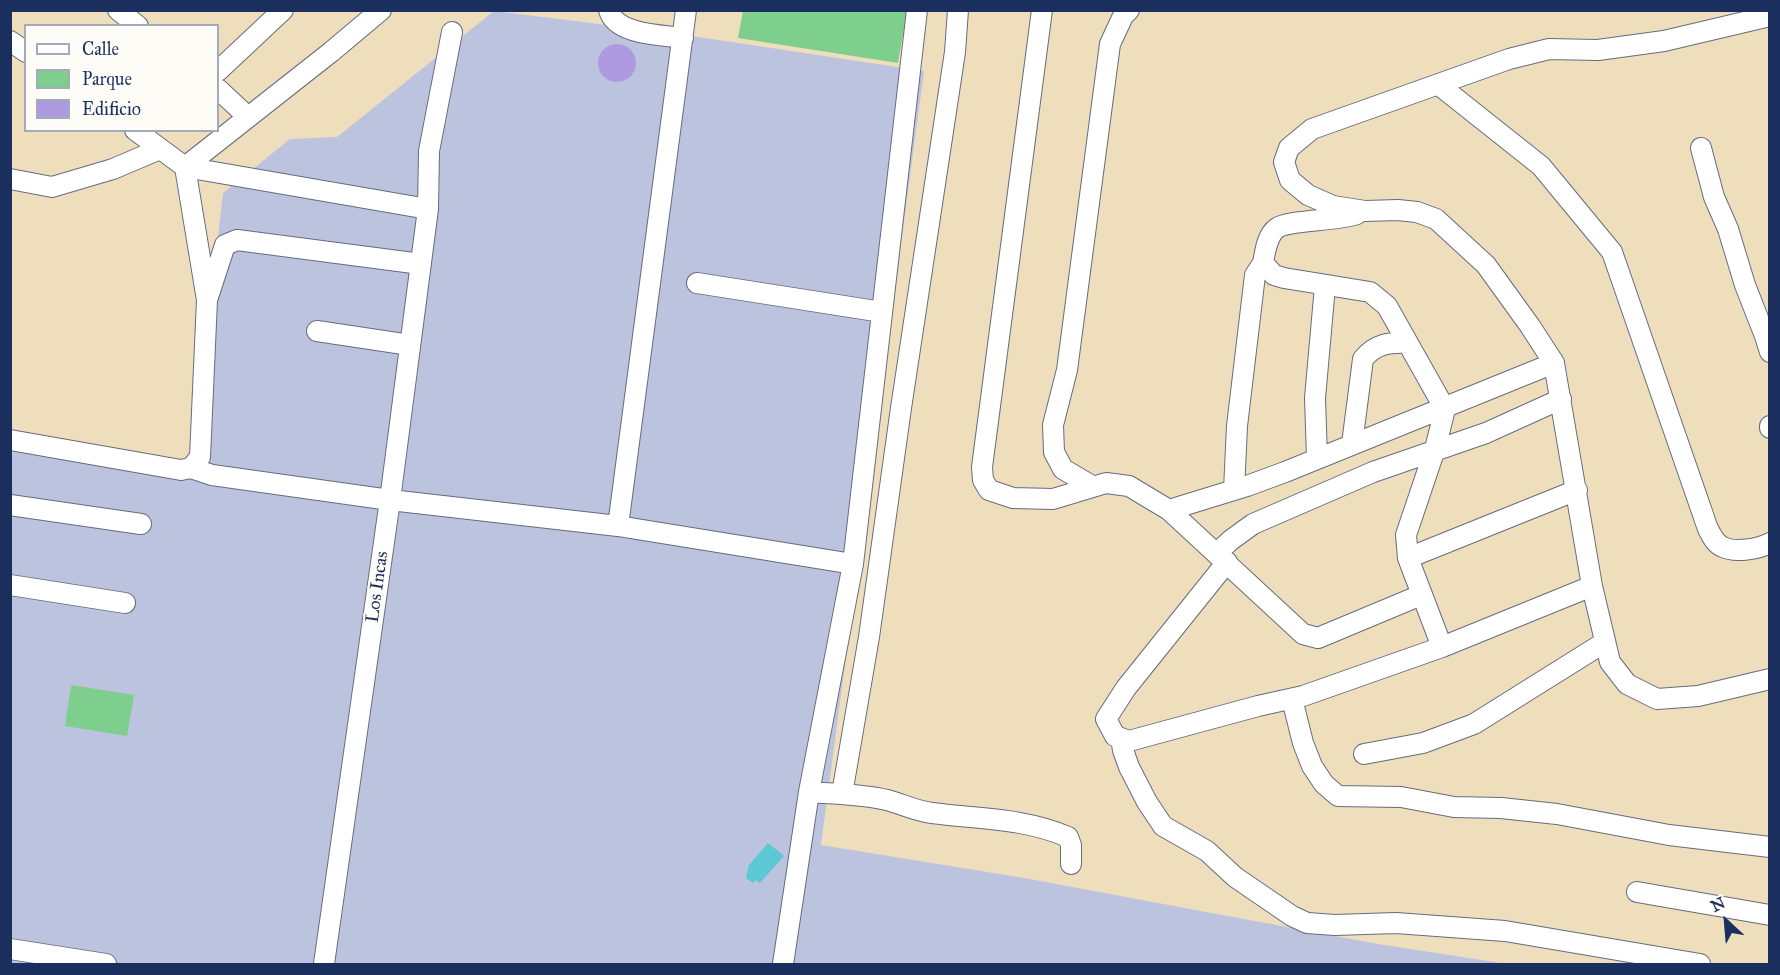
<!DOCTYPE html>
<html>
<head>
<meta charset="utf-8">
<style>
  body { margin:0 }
  #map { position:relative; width:1780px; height:975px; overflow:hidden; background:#eedebc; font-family:"IM FELL Great Primer",serif }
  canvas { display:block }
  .frame { position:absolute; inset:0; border:12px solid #1b2f5e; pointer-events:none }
  .legend { position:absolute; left:24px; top:24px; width:195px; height:108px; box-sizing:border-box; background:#fdfcf7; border:2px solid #a3aaba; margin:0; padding:8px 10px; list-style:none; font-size:18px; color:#1b2f5e }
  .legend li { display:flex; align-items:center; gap:12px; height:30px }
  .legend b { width:30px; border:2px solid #a3aaba }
  .north { position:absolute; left:1696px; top:891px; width:60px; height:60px; -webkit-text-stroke:4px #fdfcf7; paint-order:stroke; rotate:334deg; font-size:16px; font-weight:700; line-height:24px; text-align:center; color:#1b2f5e }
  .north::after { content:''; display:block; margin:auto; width:21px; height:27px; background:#1b2f5e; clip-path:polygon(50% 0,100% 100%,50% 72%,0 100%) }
</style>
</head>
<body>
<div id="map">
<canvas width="1780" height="975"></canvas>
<div class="frame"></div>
<ul class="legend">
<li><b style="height:8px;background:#fff"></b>Calle</li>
<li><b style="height:16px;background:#7ece8e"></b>Parque</li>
<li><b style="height:16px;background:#ad9ae0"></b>Edificio</li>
</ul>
<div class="north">N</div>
</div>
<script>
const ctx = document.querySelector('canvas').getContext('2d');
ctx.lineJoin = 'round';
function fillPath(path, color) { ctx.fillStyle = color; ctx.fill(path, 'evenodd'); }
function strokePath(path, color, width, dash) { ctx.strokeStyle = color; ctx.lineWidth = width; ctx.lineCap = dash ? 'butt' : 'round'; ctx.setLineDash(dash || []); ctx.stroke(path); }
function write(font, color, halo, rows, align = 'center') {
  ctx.font = font + ' "IM FELL Great Primer",serif'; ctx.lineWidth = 4.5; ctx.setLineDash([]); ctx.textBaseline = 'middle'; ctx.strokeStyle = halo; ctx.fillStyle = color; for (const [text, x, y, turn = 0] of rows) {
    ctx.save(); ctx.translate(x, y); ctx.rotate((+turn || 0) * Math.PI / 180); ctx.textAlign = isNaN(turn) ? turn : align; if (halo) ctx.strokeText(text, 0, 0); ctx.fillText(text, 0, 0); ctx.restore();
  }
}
fillPath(new Path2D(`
  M494 11 672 33 924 71 821 845 1024 878 1378 944 1507 964H11L10 445 191 473 223 193 290 139 337 137Z`), '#bcc3de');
fillPath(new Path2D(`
  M743 11H907L898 63 738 38Z
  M71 685 134 695 127 736 65 726Z`), '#7ece8e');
fillPath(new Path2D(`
  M768 843 784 856 760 883 755 880 753 883 746 878 749 865Z`), '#5cc8d3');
fillPath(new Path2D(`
  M598 63a19 19 0 1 1 38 0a19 19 0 1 1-38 0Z`), '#ad9ae0');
const minor = new Path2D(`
  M118 10 138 26
  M609 10C615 35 662 35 683 38
  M1042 10 982 467 983 480 989 490 1013 498 1053 499 1106 483 1129 486 1169 510 1303 634 1318 638 1421 595
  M1770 16 1664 41 1598 50 1549 49 1509 59 1312 129 1289 148 1284 162 1290 180 1308 195 1333 206 1365 211 1398 210 1417 212 1436 219 1486 265 1530 326 1554 363 1592 586 1610 662 1627 684 1657 699 1698 696 1770 679
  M10 41 26 52
  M218 71 283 10
  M1439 85 1541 166 1612 252 1708 529C1712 536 1715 544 1723 547 1735 553 1759 549 1770 543
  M218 89 248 117
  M135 130 185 167 428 209
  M1701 148 1714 197 1728 229 1745 285 1765 336 1770 352
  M185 167 331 52 381 10
  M10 179 52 187 113 169 160 149
  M1357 214C1338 221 1288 220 1277 228 1267 235 1265 252 1263 263L1274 275 1284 278 1370 292 1387 306 1445 409 1435 449 1406 535 1408 558 1442 647
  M697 283 882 312
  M208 297 225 245 237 240 421 264
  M317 331 410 345
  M1770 426V428
  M10 440 181 470 191 468 200 457 207 300 185 167
  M1352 444 1363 359C1375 344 1389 342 1408 343
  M1317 458 1315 398 1325 286
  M191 468 212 475 390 500 618 526 853 564
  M1092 486 1063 469 1054 452 1053 425 1067 370 1110 44 1123 16 1129 10
  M1234 490 1237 426 1255 275 1263 263
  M10 505 141 524
  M1169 510 1247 486 1285 472 1554 363
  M618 526 686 10
  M1217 553 1231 540 1253 524 1290 508 1373 472 1486 433 1561 399
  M1408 558 1577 490
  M1227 562 1126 688 1106 719 1115 736 1129 741 1258 706 1303 696 1442 647 1592 586
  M10 585 125 603
  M1292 699 1303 743 1312 766 1324 784 1338 796 1401 797 1454 807 1501 808 1557 814 1669 835 1770 847
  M1121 738 1123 750 1129 767 1147 802 1163 826 1207 851 1235 877 1292 916 1307 923 1335 925 1396 923 1505 931 1700 964
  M1364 754 1423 743 1474 724 1605 642
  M809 792C835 794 862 794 887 800 902 804 916 811 932 813 977 819 1025 818 1068 837L1071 845V864
  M842 794 869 637 901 408 955 52 958 10
  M1637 892 1770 915
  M10 949 106 964
  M324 964 390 500 428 209 429 151 452 32
  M783 964 809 792 853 564 917 10`);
strokePath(minor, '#656c7f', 22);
strokePath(minor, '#fff', 20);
write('18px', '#1b2f5e', '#fdfcf7', [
  ["Los Incas",378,587,-82]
]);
</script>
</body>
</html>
